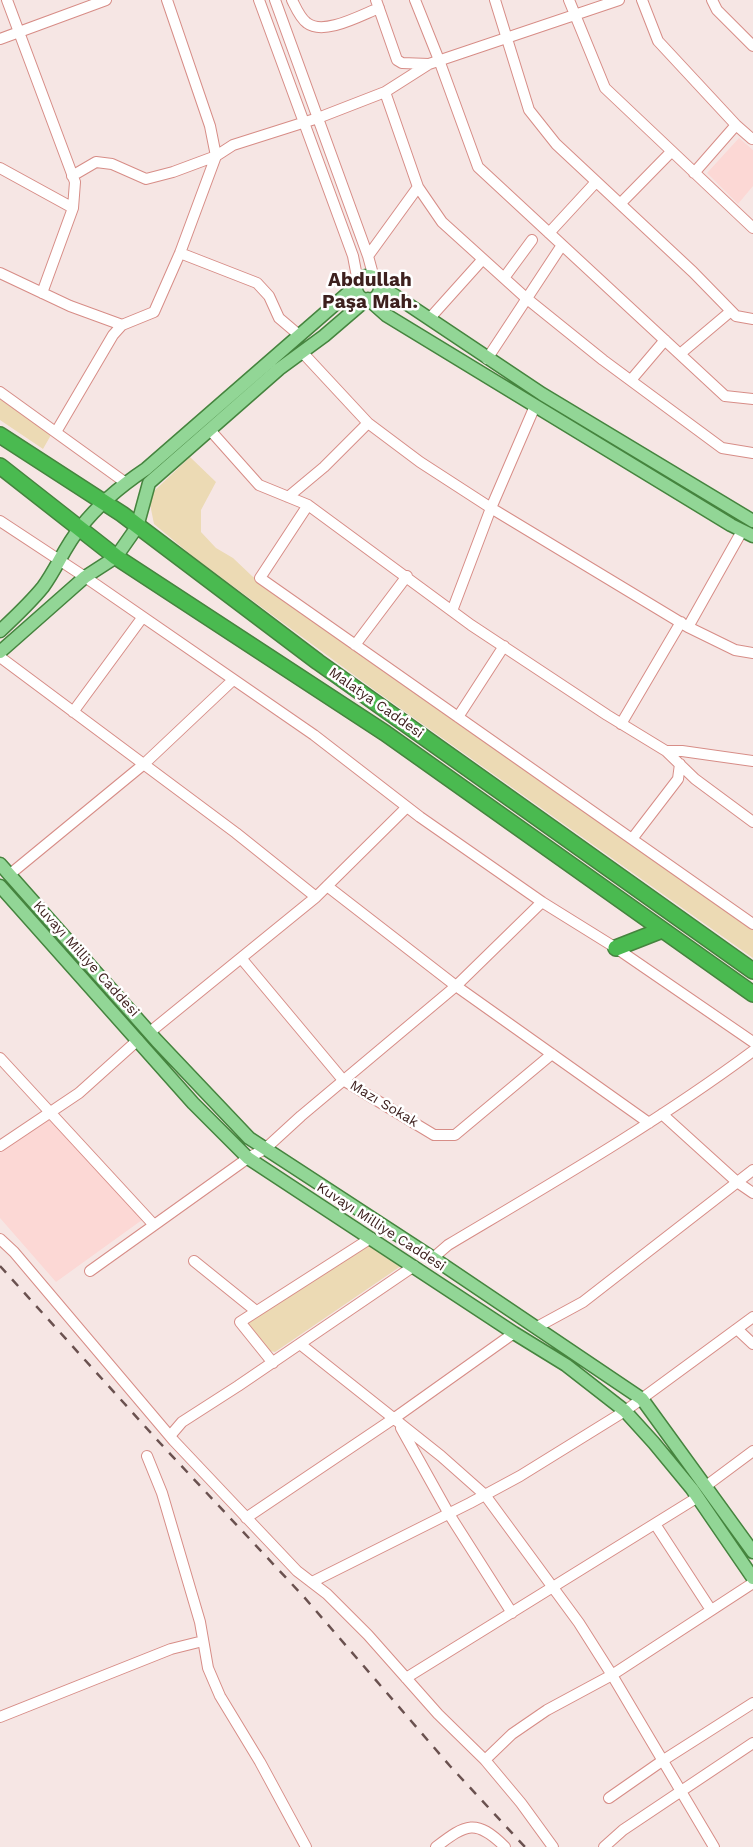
<!DOCTYPE html>
<html>
<head>
<meta charset="utf-8">
<style>
  body { margin:0 }
  canvas { display:block; background:#f6e6e4 }
</style>
</head>
<body>
<canvas width="753" height="1847"></canvas>
<script>
const ctx = document.querySelector('canvas').getContext('2d');
ctx.lineJoin = 'round';
function fillPath(path, color) { ctx.fillStyle = color; ctx.fill(path, 'evenodd'); }
function strokePath(path, color, width, dash) { ctx.strokeStyle = color; ctx.lineWidth = width; ctx.lineCap = dash ? 'butt' : 'round'; ctx.setLineDash(dash || []); ctx.stroke(path); }
function write(font, color, halo, rows, align = 'center') {
  ctx.font = font + ' "Work Sans",sans-serif'; ctx.lineWidth = 5; ctx.setLineDash([]); ctx.textBaseline = 'middle'; ctx.strokeStyle = halo; ctx.fillStyle = color; for (const [text, x, y, turn = 0] of rows) {
    ctx.save(); ctx.translate(x, y); ctx.rotate((+turn || 0) * Math.PI / 180); ctx.textAlign = isNaN(turn) ? turn : align; if (halo) ctx.strokeText(text, 0, 0); ctx.fillText(text, 0, 0); ctx.restore();
  }
}
fillPath(new Path2D(`
  M739 138 753 150V186L738 204 707 173Z
  M51 1116 142 1220 56 1282 0 1218V1153Z`), '#fcd8d5');
fillPath(new Path2D(`
  M0 399 51 435 43 449 0 420Z
  M190 457 216 482 201 510V532L216 548 233 558 252 576 380 669 753 930V958L373 689 196 559 154 524 150 504 151 494Z
  M370 1245 401 1266 275 1352 270 1351 248 1324 249 1320 360 1249Z`), '#ecdab4');
const minor = new Path2D(`
  M259 0 353 256 358 282
  M275 0 368 256 374 278
  M292 0C296 8 300 18 307 23 324 36 361 15 379 8
  M376 0 397 60 402 63 429 64
  M415 0 439 60 478 167 725 396 753 399
  M495 0 529 110 556 144 693 272 736 316 753 319
  M569 0 605 88 753 228
  M642 0 658 41 736 125
  M712 0 717 10 753 46
  M0 39 106 0
  M385 92 418 187 442 222 526 298 603 360 722 448 753 453
  M0 168 73 208 75 182 7 0
  M694 173 736 125 752 139 753 138
  M72 176 96 162 112 164 146 179 173 172 216 156 210 126 167 0
  M620 204 671 152
  M549 233 596 182
  M180 253 257 283 269 296 279 318 299 335
  M368 256 418 187
  M0 273 70 306 122 325 154 312 180 253 216 156 233 145 318 118 385 92 429 64 619 0
  M504 278 532 240
  M42 293 73 208
  M430 318 483 259
  M302 352 368 423 420 462 491 508 688 627 735 650 753 653
  M680 354 731 311
  M487 359 562 245
  M631 380 665 340
  M0 392 126 483
  M210 430 259 485 308 505 471 625 607 715 666 751 695 779 753 822
  M56 432 113 335 122 325
  M288 497 324 467 368 423
  M308 505 260 578 753 924
  M0 521 85 577 314 735 420 817 542 902 616 948 753 1042
  M452 611 491 508 535 406
  M688 627 742 531
  M355 645 407 576
  M0 657 236 833 316 897
  M73 712 142 618
  M458 717 504 646
  M621 724 681 622
  M666 751H682L753 761
  M632 839 678 779 680 764
  M9 875 144 764 233 680
  M327 886 456 986 649 1123
  M241 958 343 1080 434 1135H455L552 1054
  M150 1032 316 897 407 807
  M0 1058 154 1225
  M662 1114 737 1182 753 1193
  M0 1146 79 1093 138 1040
  M0 1239 14 1252 174 1441 297 1571 327 1594 368 1635 438 1714 485 1760 521 1803 553 1847
  M433 1258 448 1245C552 1183 656 1123 753 1051
  M194 1261 256 1311
  M90 1271 248 1158 265 1149 301 1116 456 986 542 902
  M537 1327 583 1302 753 1170
  M737 1329 753 1344
  M300 1344 441 1456 485 1495 579 1623 612 1675 714 1847
  M273 1363 240 1322 371 1238
  M401 1428 449 1514 512 1613
  M170 1436 182 1422 238 1386 414 1266
  M147 1456 162 1493 200 1622 208 1668 220 1696 260 1762 306 1847
  M706 1486 753 1451
  M246 1518 396 1417 514 1333
  M655 1524 711 1610
  M312 1582 470 1503 520 1476 625 1411 753 1317
  M406 1678 698 1497
  M0 1717 171 1649 203 1641
  M485 1760 512 1734 547 1710 612 1675 753 1583
  M609 1798 662 1761 753 1703
  M436 1847C466 1824 476 1818 505 1847
  M604 1847 623 1830 753 1743`);
const major = new Path2D(`
  M356 288a12 12 0 1 1 24 0a12 12 0 1 1-24 0Z
  M379 285 542 394 753 521
  M368 299 386 315 731 525 753 536
  M0 631C15 617 30 603 43 587 57 568 65 546 80 528 98 505 122 485 146 469L356 286
  M0 652 85 577 116 557 137 527 149 483 279 369 324 336 366 300
  M0 864 157 1041 249 1138 433 1258 642 1399 753 1552
  M0 886 193 1103 248 1158 514 1333 566 1365 625 1411 654 1443 692 1489 753 1578`);
const highway = new Path2D(`
  M0 435 122 514 318 662 753 971
  M0 466 116 557 385 733 753 994
  M616 948 662 930`);
strokePath(minor, '#d78d87', 12);
strokePath(major, '#45843e', 15);
strokePath(highway, '#45843e', 18);
strokePath(minor, '#fff', 10);
strokePath(major, '#92d696', 12);
strokePath(highway, '#4aba50', 15);
strokePath(new Path2D(`
  M0 1266 160 1443 304 1597 450 1766 525 1847`), '#6a514f', 2.5, [9, 9]);
write('14px', '#3d201e', '#fff', [
  ["Malatya Caddesi",376,703,35],
  ["Kuvayı Milliye Caddesi",86,959,48],
  ["Mazı Sokak",384,1104,31],
  ["Kuvayı Milliye Caddesi",381,1227,33]
]);
write('bold 19px', '#3d201e', '#fff', [
  ["Abdullah",370,280],
  ["Paşa Mah.",370,302]
]);
</script>
</body>
</html>
